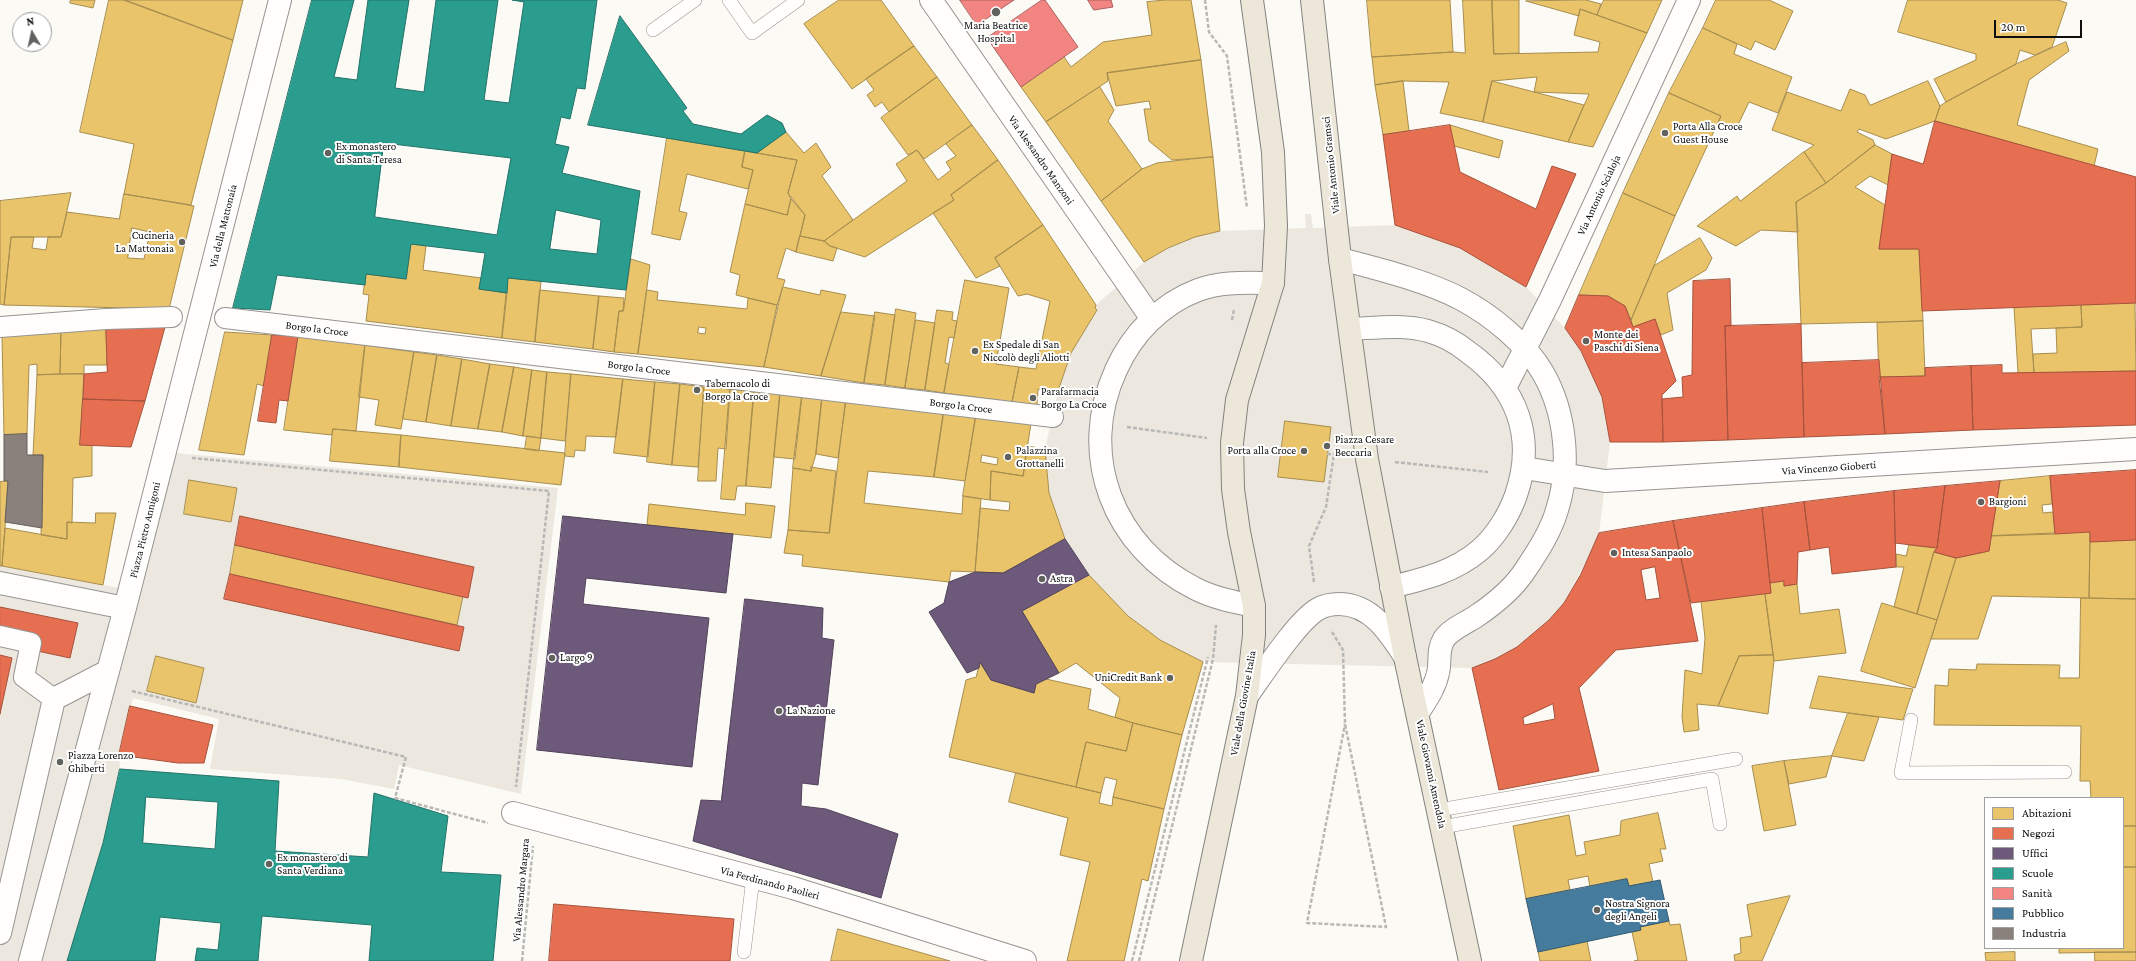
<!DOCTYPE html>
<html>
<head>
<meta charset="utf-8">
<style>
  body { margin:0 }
  #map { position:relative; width:2136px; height:961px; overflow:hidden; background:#fcfaf4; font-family:"Crimson Pro",serif }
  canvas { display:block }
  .legend { position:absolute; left:1984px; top:797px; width:140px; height:152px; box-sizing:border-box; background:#fff; border:1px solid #9f9f9f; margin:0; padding:5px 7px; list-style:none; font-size:12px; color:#0e0e0e }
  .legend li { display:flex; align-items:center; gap:8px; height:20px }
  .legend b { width:20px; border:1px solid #9f9f9f }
  .north { position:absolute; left:12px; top:12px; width:40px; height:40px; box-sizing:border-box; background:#fff; border:1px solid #9f9f9f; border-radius:50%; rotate:351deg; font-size:11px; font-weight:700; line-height:16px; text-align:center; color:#0e0e0e }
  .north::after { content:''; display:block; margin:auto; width:14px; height:18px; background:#61615e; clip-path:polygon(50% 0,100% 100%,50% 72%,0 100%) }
  .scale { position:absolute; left:1994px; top:20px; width:88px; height:18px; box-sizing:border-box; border:2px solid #0e0e0e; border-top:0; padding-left:5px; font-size:12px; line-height:14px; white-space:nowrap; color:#0e0e0e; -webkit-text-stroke:3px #fff; paint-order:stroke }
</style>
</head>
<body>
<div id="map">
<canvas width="2136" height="961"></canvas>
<ul class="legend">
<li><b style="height:11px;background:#e9c46a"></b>Abitazioni</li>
<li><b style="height:11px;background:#e76f51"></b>Negozi</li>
<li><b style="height:11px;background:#6d597a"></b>Uffici</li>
<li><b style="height:11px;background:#2a9d8f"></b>Scuole</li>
<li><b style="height:11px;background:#f28482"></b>Sanità</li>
<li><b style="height:11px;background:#457b9d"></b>Pubblico</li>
<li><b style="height:11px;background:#8a817c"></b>Industria</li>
</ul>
<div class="north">N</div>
<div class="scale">20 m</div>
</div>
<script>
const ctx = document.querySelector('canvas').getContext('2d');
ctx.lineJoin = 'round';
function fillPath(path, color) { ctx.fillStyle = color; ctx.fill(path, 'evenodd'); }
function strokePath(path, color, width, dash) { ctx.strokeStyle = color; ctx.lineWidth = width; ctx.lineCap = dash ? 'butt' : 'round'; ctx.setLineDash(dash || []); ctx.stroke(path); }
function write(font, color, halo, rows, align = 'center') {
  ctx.font = font + ' "Crimson Pro",serif'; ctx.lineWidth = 4; ctx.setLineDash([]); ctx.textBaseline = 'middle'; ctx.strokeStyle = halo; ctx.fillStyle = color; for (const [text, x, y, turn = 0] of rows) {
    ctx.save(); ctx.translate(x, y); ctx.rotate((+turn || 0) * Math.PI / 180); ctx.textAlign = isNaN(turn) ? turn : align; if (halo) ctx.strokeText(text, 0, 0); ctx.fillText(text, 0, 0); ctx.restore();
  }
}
fillPath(new Path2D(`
  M1305 214H1311L1313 228 1395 225 1460 248 1495 267 1526 287 1565 328 1581 352 1602 397 1610 442 1599 533 1592 551 1564 603 1549 620 1517 647 1495 659 1472 668 1203 662 1160 640 1128 616 1089 575 1072 552 1059 526 1049 493 1045 449 1058 391 1071 353 1097 310 1095 308 1096 305 1144 262 1168 248 1195 237 1220 231 1306 228Z
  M165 452 558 488 521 794 399 765 394 789 341 779 210 769 219 719 133 698 119 755 120 769 103 843 67 961H0V566L130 590ZM189 480 237 488 231 522 184 514ZM156 656 204 668 196 703 147 691Z`), '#ece8df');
const homes = new Path2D(`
  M71 0H95L93 8 70 3Z
  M109 0H125L233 40 191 205 124 194 134 144 80 132Z
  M124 0H243L233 40Z
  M839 0H881L914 46 852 89 804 24Z
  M1166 0H1191L1201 60 1107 73 1108 81 1046 122 1021 87 1064 57 1071 67 1103 42 1152 35 1147 2Z
  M1367 0H1450L1453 52 1372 57Z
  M1463 0H1492L1494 54 1598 52 1600 42 1574 35 1580 9 1647 33 1593 147 1568 142 1589 94 1534 92 1537 77 1492 81 1483 122 1440 113 1449 82 1403 81 1375 85 1372 57 1453 52 1465 53Z
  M1492 0H1519V53L1494 54Z
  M1586 0 1601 4 1597 15 1580 9 1579 16 1526 1Z
  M1604 0H1662L1647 33 1597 15Z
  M1716 0H1769L1793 11 1775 50 1755 41 1751 50 1703 28Z
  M1908 0H2058L2067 3 2052 47 2035 55 2020 50 2016 64 1946 102 1934 79 1976 60V54L1898 32Z
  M1703 28 1737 44 1734 54 1792 77 1778 113 1749 102 1735 131 1718 123 1721 116 1669 93Z
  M2066 42 2069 51 2029 80 2017 125 2098 149 2094 166 1935 121 1940 106 1946 102 2016 64Z
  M914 46 937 77 889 112 882 102 875 107 867 95 874 90 866 79Z
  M1201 60 1213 157 1172 160 1149 141 1144 109H1151L1149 101 1116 106 1107 73Z
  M937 77 972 125 924 159 917 150 908 155 881 118Z
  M1403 81 1409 131 1383 135 1375 85Z
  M1492 81 1584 105 1568 142 1483 122Z
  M1928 81 1940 106 1935 121 1886 139 1859 129 1857 132 1873 140 1875 145 1826 183 1804 152 1814 145 1772 130 1787 92 1841 111 1850 89 1865 95 1870 105Z
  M1100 87 1114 110 1108 121 1142 169 1101 201 1046 122Z
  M1669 93 1721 116 1675 216 1623 193Z
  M972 125 998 160 951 195 954 200 865 257 830 246 824 241 907 181 896 164 917 150 938 180 951 170 946 162 956 156 946 144Z
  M1450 125 1503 141 1499 158 1454 146Z
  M786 132 804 153 816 143 831 167 822 176 853 220 824 241 800 236 805 215 788 193 797 160 757 153Z
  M667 138 745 151 742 167 753 170 748 189 687 174 679 211 687 213 680 240 652 234Z
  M1875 145 1892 154 1888 185 1870 176 1855 187 1885 205 1879 249H1919L1923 321 1801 324 1796 202 1826 183Z
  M745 151 797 160 788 193 791 199 787 215 745 204 753 170 742 167Z
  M1804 152 1826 183 1796 202 1798 232 1761 230 1736 246 1697 226 1737 196 1740 201Z
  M1213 157 1220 231 1195 237 1168 248 1144 262 1101 201 1142 169 1157 163Z
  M998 160 1043 225 995 258 1000 266 976 278 933 213 954 200 951 195Z
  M71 193 61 237H11L4 305 0 304V201Z
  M1623 193 1675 216 1631 320 1625 306 1608 296 1579 295Z
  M124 194 194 206 169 309 4 305 11 237H34L32 248 46 250 48 237H61L67 212 119 219ZM132 228 150 232 144 259 128 258Z
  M791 199 805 215 796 252 786 248 777 278 785 280 777 305 736 295 740 275 730 272 745 204 787 215Z
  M1043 225 1096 305 1095 308 1097 310 1071 353 1058 391 1038 389 1037 405 1012 402 1019 367 1036 369 1050 301 1027 294 1018 296 995 258Z
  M800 236 824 241 830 246 837 248 833 261 796 252Z
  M1700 238 1712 258 1706 270 1667 293 1673 330 1661 335 1655 319 1633 327 1631 320 1654 266Z
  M411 244 426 246 423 270 481 278 479 289 507 293 502 338 366 321 369 295 363 294 366 274 406 279Z
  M631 259 650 265 638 354 614 352 619 311H623Z
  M508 278 541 281 535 342 502 338Z
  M965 280 1009 288 996 364 1019 367 1012 402 944 393Z
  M783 287 820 295 821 290 846 295 821 376 764 367Z
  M540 290 599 296 593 349 535 342Z
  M647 290 658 292 657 300 747 309 748 298 777 305 764 367 638 354ZM699 327 706 328 705 334 698 333Z
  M599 296 624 298 623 311H619L614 352 593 349Z
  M2135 303 2136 371 2034 373 2033 354 2057 353 2056 328 2082 327 2081 305Z
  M2081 305 2082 327 2031 329 2034 373H2018L2014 307Z
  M896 309 916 313 905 388 885 385Z
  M937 310 953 312 952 320 957 321 954 338 949 337 945 363 949 364 944 393 925 390Z
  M841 312 875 316 864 383 821 376Z
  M875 312 895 315 885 385 864 383Z
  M916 320 935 323 925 390 905 388Z
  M1923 321 1925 376 1879 377 1877 323Z
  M106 325 107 365H84V374H60L61 330Z
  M61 330 60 374 37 375V364L29 365 27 434 4 435 2 336Z
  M225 332 272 335 264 386 257 384 244 455 199 450Z
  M298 336 365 345 356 431 333 429 332 435 284 430Z
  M365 345 414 352 401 429 375 425 379 400 359 397Z
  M414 352 437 355 426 422 403 419Z
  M437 355 462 359 451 426 426 422Z
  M462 359 490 364 478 429 451 426Z
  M490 364 514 367 502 432 478 429Z
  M514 367 532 370 523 436 502 432Z
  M532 370 547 372 541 438 523 436Z
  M547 372 571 374 565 441 541 438Z
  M84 374 80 445H92V476L73 478 72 523 67 522V539L41 535 43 455H33L37 375Z
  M571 374 623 379 616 437 586 436 585 451 575 450 574 457 565 456Z
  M623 379 655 382 648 457 614 453Z
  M655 382 680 384 672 465 647 462Z
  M680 384 704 387 698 467 672 465Z
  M704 387 730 389 726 449 718 448 716 481H698Z
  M730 389 754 391 746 486H737L735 500 721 499Z
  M754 391 780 394 771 488 746 486Z
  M780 394 802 396 795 459 774 457Z
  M802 396 822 398 816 454 811 471 793 468Z
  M822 398 846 400 838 458 816 454Z
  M846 400 944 410 934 477 868 471 864 503 962 514 963 496 981 499 975 572 951 571 949 582 802 566 803 555 784 553 788 530 829 533Z
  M944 410 976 415 965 481 934 477Z
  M976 415 1031 423 1023 476 991 471 990 500 963 496ZM982 455 998 458 997 465 981 462Z
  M1285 421 1331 427 1324 482 1278 477Z
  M333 429 401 435 399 467 330 461Z
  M401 435 565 453 561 485 399 467Z
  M527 436 541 438 539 451 525 449Z
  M1027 446 1045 449 1049 493 1065 539 1003 573 975 572 980 508 1009 511 1010 502 990 500 991 471 1023 476Z
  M811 467 836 471 829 533 788 530 793 468 811 471Z
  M2050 476 2052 504 2042 505 2043 513 2053 512 2055 534 1991 536 2000 481Z
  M189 480 237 488 231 522 184 514Z
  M8 481 5 528 2 566H0V482Z
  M746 503 775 506 771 538 647 525 649 504 745 515Z
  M96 513H116L103 585 2 566 5 528 67 539V522L95 523Z
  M2090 532 2089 598 1992 596 1978 639H1931L1956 558 1989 551 1991 536Z
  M2136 540V599L2089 598 2090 542Z
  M235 545 463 596 457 625 230 574Z
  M1909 545 1937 548 1934 552 1917 614 1894 607 1904 567H1896V554L1906 556Z
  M1934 552 1956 558 1937 620 1917 614Z
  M1089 575 1128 616 1147 630 1160 640 1203 662 1182 735 1133 723 1115 717 1120 698 1076 663 1059 673 1022 611Z
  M1784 581V586L1797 584 1800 614 1839 609 1846 653 1774 661 1765 594 1771 593 1770 583Z
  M1765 594 1773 655 1739 656 1718 706 1697 704 1699 730 1684 732 1682 717 1685 670 1702 674 1705 638 1701 601Z
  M2081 598 2136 599V826H2123V798H2091L2090 781H2080L2081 726 1934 725 1935 685 1948 686 1949 669 1976 670 1977 664 2060 665 2059 678H2079Z
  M1882 603 1937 620 1915 688 1861 671Z
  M1773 655 1774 661 1768 714 1718 706 1739 656Z
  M156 656 204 668 196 703 147 691Z
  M980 662 991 680 1034 693 1036 684 1046 679 1091 689 1088 709 1133 723 1126 751 1086 742 1076 787 949 757 966 680 976 677Z
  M1819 676 1913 689 1903 720 1810 708Z
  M1848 713 1879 717 1864 761 1832 756Z
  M1133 723 1182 735 1164 809 1113 797 1117 780 1105 777 1101 793 1076 787 1086 742 1126 751Z
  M1832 756 1826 777 1789 784 1784 761Z
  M1784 761 1796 825 1764 831 1752 766Z
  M1016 773 1101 793 1099 803 1112 806 1113 797 1164 809 1148 881 1142 879 1124 961H1067L1090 862 1060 855 1068 818 1009 802Z
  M1658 813 1666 849H1660L1663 861 1649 864 1653 882 1629 886 1627 879 1590 887 1588 876 1568 880 1570 890 1526 899 1513 826 1569 815 1576 856 1586 854 1584 842 1620 835 1621 821Z
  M2123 826H2136V867H2123Z
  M2123 867H2136V952L2059 953V948H2123Z
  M1790 896 1762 961H1735L1734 955 1741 953 1740 938 1752 936 1747 905Z
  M1669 921 1670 925 1680 924 1687 961H1634L1638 960 1632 932 1641 930 1640 927Z
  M838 929 950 961H831Z
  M1587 941 1591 961H1540L1538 952Z
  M2015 952V961H1986L1985 953Z
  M2095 952H2136V961H2095Z`);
fillPath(homes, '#e9c46a');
strokePath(homes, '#a78d4e', 1);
const shops = new Path2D(`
  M1935 121 2136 177V303L1922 311 1919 249H1879L1892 154 1923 164Z
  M1450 125 1460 172 1536 209 1552 166 1576 174 1526 287 1460 248 1395 225 1383 135Z
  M1730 279 1731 326H1725L1728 440 1663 442 1662 399 1683 397 1682 377 1692 375 1693 281Z
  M1579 295 1608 296 1625 306 1633 327 1655 319 1676 381 1662 395 1663 442H1610L1602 397 1581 351 1565 328Z
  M1801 324 1804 437 1728 440 1725 326Z
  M106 325 165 327 145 401 83 399 84 374 107 372Z
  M272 335 298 336 288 401 279 400 276 423 258 421Z
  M1879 360 1885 434 1804 437 1802 363Z
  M2002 365V373L2136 371V425L1973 430 1971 366Z
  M1971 366 1973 430 1885 434 1879 377 1925 376V368Z
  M83 399 145 401 131 447 80 445Z
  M2136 470V540L2090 542V532L2055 534 2050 476Z
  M2000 481 1989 551 1956 558 1934 552 1937 548 1945 486Z
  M1945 486 1937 548 1895 543 1894 491Z
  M1894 491 1896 567 1832 574 1829 547 1810 550 1804 502Z
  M1804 502 1810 550 1798 552 1797 584 1784 586V581L1770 583 1762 508Z
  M1762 508 1771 593 1691 603 1673 521Z
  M240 516 474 567 468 598 235 545Z
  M1673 521 1698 641 1616 650 1579 688 1599 771 1499 790 1472 668 1495 659 1517 647 1549 620 1564 603 1581 574 1599 533ZM1655 567 1660 598 1646 600 1641 570ZM1553 704 1555 719 1524 725 1523 718Z
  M230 574 464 627 459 651 224 599Z
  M0 607 78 623 70 658 0 643Z
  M0 655 12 658 0 714Z
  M130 706 213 725 204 763H178L119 755Z
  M554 904 734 919 730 961H549Z`);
fillPath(shops, '#e76f51');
strokePath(shops, '#a6523d', 1);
const offices = new Path2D(`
  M563 516 733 534 726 593 586 578 583 604 709 618 692 767 537 750Z
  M1065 539 1089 575 1022 611 1059 673 1036 684 1034 693 991 680 980 662 979 668 967 673 929 612 944 603 949 582 975 572 1003 573Z
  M745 599 823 608 822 638 834 640 818 785 802 783 801 806 826 809 898 834 881 898 693 841 701 800 721 801Z`);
fillPath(offices, '#6d597a');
strokePath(offices, '#50425a', 1);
const schools = new Path2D(`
  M312 0H354L334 77 357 80 368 0H409L395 88 424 92 436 0H498L484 100 509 103 524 2 512 0H597L585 89 577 88 570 119 561 117 555 144 569 147 562 173 640 191 626 290 508 278 507 293 479 289 485 253 411 244 406 279 366 274 365 285 277 275 270 310 233 308ZM384 143 511 158 497 235 375 217ZM556 210 601 220 597 254 550 249Z
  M620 16 687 108 683 111 693 124 741 134 767 115 782 123 786 132 757 153 588 125Z
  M120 769 279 781 275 851 368 857 374 793 448 816 441 872 501 875 493 961H369L372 925 262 916 258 961H195L197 948 218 950 221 923 160 917 155 961H67L103 843ZM146 797 218 802 215 849 143 843Z`);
fillPath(schools, '#2a9d8f');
strokePath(schools, '#227268', 1);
const health = new Path2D(`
  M960 0H1014L977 25Z
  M1042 0H1045L1078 47 1021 87 987 38Z
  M1088 0H1111L1113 7 1094 10Z`);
fillPath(health, '#f28482');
strokePath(health, '#ae615f', 1);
const public = new Path2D(`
  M1627 879 1629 886 1660 880 1669 921 1640 927 1641 930 1538 952 1526 899Z`);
fillPath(public, '#457b9d');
strokePath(public, '#345a72', 1);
const industry = new Path2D(`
  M27 434V455H43L42 528 5 522 8 481H4V435Z`);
fillPath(industry, '#8a817c');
strokePath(industry, '#655e5b', 1);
const service = new Path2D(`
  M729 0 752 33 798 0
  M653 30 695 0
  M1911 720 1901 773 2065 772
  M1439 810 1736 759
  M1442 827 1712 779 1720 824
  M744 952 753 878`);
const pedestrian = new Path2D(`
  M225 318 1053 417
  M0 327 106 319 172 317
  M0 636 31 643 24 677 54 699`);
const minor = new Path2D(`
  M931 0 1152 319
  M1340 259C1378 269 1427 281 1461 299 1491 315 1526 343 1543 373 1566 413 1571 467 1557 510 1551 531 1538 551 1526 569 1514 588 1493 605 1475 617 1464 624 1451 629 1444 639 1437 650 1441 662 1438 673 1435 688 1426 700 1418 713
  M1350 329C1375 328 1403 324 1428 331 1442 335 1457 343 1468 352 1517 387 1536 437 1516 495 1509 515 1496 536 1480 550 1454 572 1424 579 1391 587
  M1505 388 1550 300 1689 0
  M1524 468 1605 481 2136 449
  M0 583 125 608
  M1254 606C1234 602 1214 598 1196 589 1113 548 1077 455 1116 370 1132 334 1161 304 1198 290 1223 281 1247 283 1273 283
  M1247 696C1263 674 1297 621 1318 609 1325 605 1331 604 1339 604 1371 604 1389 632 1405 657
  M513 813 793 888 1025 961
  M0 933 54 699 108 671
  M30 961 125 608 280 0`);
const primary = new Path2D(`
  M1312 0 1340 259 1367 459 1405 657 1470 961
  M1191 961 1247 696 1254 635V606L1239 532 1233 489 1232 443 1237 400 1273 283 1276 226 1273 152 1252 0`);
strokePath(service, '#959492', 14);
strokePath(pedestrian, '#959492', 22);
strokePath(minor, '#959492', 24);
strokePath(primary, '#82827f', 24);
strokePath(new Path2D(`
  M1205 0 1209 32 1227 56 1247 208
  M1232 320 1234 309
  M1127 427 1207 438
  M1327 454 1340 455
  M192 458 549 491 516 787
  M1395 462 1488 472
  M1314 582 1309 546 1326 507 1334 454
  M1332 632 1343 650 1345 724 1386 927 1307 923 1345 724
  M132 691 406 757 395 798 488 823
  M522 961 533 846
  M1132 961 1208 657
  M1139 961 1213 659 1216 625`), '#b8b8b7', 2.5, [4, 2]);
strokePath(service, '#fffefd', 13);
strokePath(pedestrian, '#fffefd', 20);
strokePath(minor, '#fffefd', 22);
strokePath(primary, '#ede7d9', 22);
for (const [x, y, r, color] of [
  [996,12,5,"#61615e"],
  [1665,133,4,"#61615e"],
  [328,153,4,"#61615e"],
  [182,242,4,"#61615e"],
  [1586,341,4,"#61615e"],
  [975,351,4,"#61615e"],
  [697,390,4,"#61615e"],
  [1033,398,4,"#61615e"],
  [1327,446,4,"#61615e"],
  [1304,451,4,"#61615e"],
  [1008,457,4,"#61615e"],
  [1981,502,4,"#61615e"],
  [1614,553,4,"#61615e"],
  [1042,579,4,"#61615e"],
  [552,658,4,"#61615e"],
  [1170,678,4,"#61615e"],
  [779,711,4,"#61615e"],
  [60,762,4,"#61615e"],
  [269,864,4,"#61615e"],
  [1597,910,4,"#61615e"]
]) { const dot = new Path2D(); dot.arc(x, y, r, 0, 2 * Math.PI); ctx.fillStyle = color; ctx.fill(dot); strokePath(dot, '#fff', 1.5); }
write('11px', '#0e0e0e', '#fff', [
  ["Maria Beatrice",996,26,"center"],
  ["Hospital",996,39,"center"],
  ["Porta Alla Croce",1673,127],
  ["Guest House",1673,140],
  ["Ex monastero",336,147],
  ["di Santa Teresa",336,160],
  ["Cucineria",174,236,"right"],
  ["La Mattonaia",174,249,"right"],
  ["Monte dei",1594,335],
  ["Paschi di Siena",1594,348],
  ["Ex Spedale di San",983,345],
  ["Niccolò degli Aliotti",983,358],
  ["Tabernacolo di",705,384],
  ["Borgo la Croce",705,397],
  ["Parafarmacia",1041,392],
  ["Borgo La Croce",1041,405],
  ["Piazza Cesare",1335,440],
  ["Beccaria",1335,453],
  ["Palazzina",1016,451],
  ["Grottanelli",1016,464],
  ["Porta alla Croce",1296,451,"right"],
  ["Bargioni",1989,502],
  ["Intesa Sanpaolo",1622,553],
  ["Astra",1050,579],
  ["Largo 9",560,658],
  ["UniCredit Bank",1162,678,"right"],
  ["La Nazione",787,711],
  ["Piazza Lorenzo",68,756],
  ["Ghiberti",68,769],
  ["Ex monastero di",277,858],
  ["Santa Verdiana",277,871],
  ["Nostra Signora",1605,904],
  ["degli Angeli",1605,917]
], 'left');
write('11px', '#0e0e0e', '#fff', [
  ["Via Alessandro Manzoni",1041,160,55],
  ["Viale Antonio Gramsci",1331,165,-96],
  ["Via Antonio Scialoja",1599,195,-65],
  ["Via della Mattonaia",223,226,-76],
  ["Borgo la Croce",317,329,7],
  ["Borgo la Croce",639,368,7],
  ["Borgo la Croce",961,406,7],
  ["Via Vincenzo Gioberti",1829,468,-4],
  ["Piazza Pietro Annigoni",145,530,-76],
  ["Viale della Giovine Italia",1243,703,-80],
  ["Viale Giovanni Amendola",1431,774,78],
  ["Via Ferdinando Paolieri",770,883,15],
  ["Via Alessandro Margara",521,890,-85]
]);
</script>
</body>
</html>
